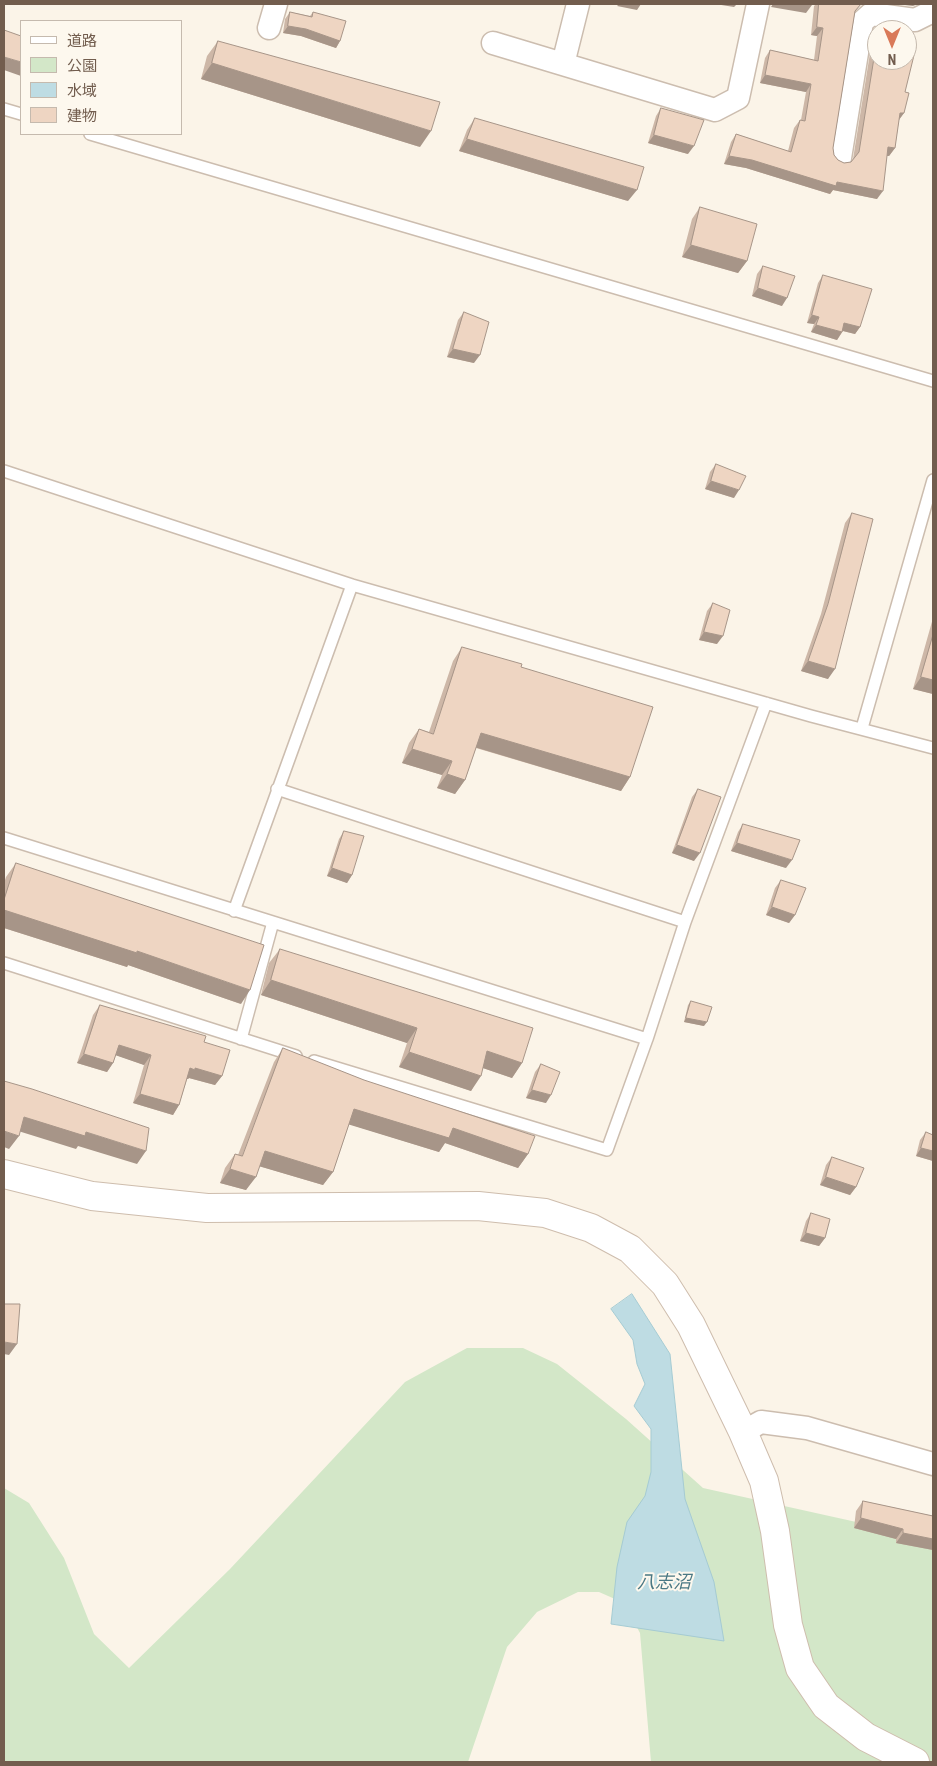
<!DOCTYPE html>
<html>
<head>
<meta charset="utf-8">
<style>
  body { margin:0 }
  #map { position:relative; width:937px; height:1766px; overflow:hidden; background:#fbf4e8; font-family:"Roboto Condensed","Noto Sans JP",sans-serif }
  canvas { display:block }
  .frame { position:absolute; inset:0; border:5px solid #725d4e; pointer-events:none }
  .legend { position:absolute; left:20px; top:20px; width:162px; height:115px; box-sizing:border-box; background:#fdf8ee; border:1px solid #c5baae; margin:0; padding:6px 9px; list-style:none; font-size:15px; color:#725d4e }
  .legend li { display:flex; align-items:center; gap:10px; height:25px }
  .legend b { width:25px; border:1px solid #c5baae }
  .north { position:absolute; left:867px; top:20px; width:50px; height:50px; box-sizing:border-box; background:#fdf8ee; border:1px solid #c5baae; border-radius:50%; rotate:180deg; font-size:14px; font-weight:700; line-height:20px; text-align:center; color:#725d4e }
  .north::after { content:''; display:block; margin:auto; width:18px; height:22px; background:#d97a59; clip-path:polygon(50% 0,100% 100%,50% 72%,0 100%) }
</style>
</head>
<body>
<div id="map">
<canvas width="937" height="1766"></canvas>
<div class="frame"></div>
<ul class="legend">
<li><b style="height:6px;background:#fff"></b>道路</li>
<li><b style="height:14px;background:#d3e7c8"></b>公園</li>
<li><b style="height:14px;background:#bedce3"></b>水域</li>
<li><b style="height:14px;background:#eed5c2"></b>建物</li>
</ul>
<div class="north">N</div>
</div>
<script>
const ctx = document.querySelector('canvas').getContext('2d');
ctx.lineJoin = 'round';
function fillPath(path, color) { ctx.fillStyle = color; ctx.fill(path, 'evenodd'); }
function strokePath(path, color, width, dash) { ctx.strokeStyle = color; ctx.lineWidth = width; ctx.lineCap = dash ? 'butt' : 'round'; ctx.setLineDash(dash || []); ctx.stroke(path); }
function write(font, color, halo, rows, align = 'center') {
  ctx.font = font + ' "Roboto Condensed","Noto Sans JP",sans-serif'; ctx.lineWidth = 4; ctx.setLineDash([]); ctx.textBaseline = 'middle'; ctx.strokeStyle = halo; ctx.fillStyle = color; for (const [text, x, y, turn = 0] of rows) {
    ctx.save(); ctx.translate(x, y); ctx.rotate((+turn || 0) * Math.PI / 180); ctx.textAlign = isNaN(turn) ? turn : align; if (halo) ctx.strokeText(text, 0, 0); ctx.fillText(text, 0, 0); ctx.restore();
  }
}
fillPath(new Path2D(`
  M467 1348H523L557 1364 626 1419 703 1488 933 1539V1762H651L640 1633 624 1603 599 1592H578L537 1612 507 1647 468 1762H4V1488L29 1503 64 1558 94 1634 129 1668 230 1569 405 1382Z`), '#d3e7c8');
const water = new Path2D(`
  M632 1294 670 1354 685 1499 714 1582 724 1641 611 1624 617 1567 627 1522 645 1496 651 1472V1429L634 1406 645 1384 637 1364 633 1340 611 1309Z`);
fillPath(water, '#bedce3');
strokePath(water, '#a5cbd3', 1);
const lane = new Path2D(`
  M4 109 21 114
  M90 134 933 381
  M4 471 352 585 811 716 933 748
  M862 728 933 480
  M277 789 685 922
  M4 838 647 1039
  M234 911 352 585
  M4 963 296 1056
  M241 1039 273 922
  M314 1061 607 1150 647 1039 685 922 766 703`);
const street = new Path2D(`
  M269 28 276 4
  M493 43 715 110 738 98 758 4
  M563 64 578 4
  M840 158 862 22 871 14 915 20 931 12 933 4
  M743 1432 761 1422 807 1428 933 1464`);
const secondary = new Path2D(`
  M4 1174 92 1196 207 1208 478 1206 545 1213 591 1228 630 1249 665 1284 691 1325 743 1432 764 1481 775 1531 788 1625 800 1668 826 1706 866 1737 915 1762`);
strokePath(lane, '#ccbdaf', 14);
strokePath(street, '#ccbdaf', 25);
strokePath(secondary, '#cebdad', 30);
strokePath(lane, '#fff', 11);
strokePath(street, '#fff', 22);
strokePath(secondary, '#fff', 28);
fillPath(new Path2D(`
  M816 4H861L855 12 833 148 834 155 838 160 844 163 851 162 853 159 871 47 877 39 905 92 904 113 899 120 895 148 889 156H887L877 199 833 190 830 194 746 168 724 164 731 142 736 134 788 151 794 128 800 120H801L806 92 760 83 765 58 770 50 814 60 817 36 811 35 814 6Z
  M290 12 310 16 313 12 340 41 336 48 301 36 283 33 285 19Z
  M218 41 420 147 201 79 207 56Z
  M661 108 688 154 648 143 656 116Z
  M475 118 628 201 459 151 467 130Z
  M700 207 747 261 738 273 682 257 692 219Z
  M763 266 782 306 752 296 757 274Z
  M823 275 860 327 855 334 843 331 837 340 811 332 814 324 807 323 818 283Z
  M464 312 474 363 447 357 458 320Z
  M716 464 734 498 705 489 710 472Z
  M852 513 828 679 801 671 821 614 845 523Z
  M713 603 717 644 699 640 707 611Z
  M933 618V694L913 689Z
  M462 647 521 667 630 777 621 791 476 748 465 780 455 794 437 788 442 775 402 763 409 743 419 729 429 732 453 661Z
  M698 789 694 861 672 853 692 797Z
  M743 824 786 868 731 851 738 832Z
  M344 831 352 875 347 883 327 876 339 839Z
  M16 863 241 1004 128 965 127 967 4 928V883L6 877Z
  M781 880 795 915 789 923 766 915 775 888Z
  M280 949 522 1063 512 1078 483 1068 471 1091 399 1067 407 1043 261 995 269 963Z
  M691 1001 704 1026 684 1022 688 1005Z
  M100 1005 204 1042 222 1076 215 1085 189 1078 188 1079H187L179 1105 173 1115 133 1103 144 1065 116 1055 113 1063 107 1072 77 1063 93 1015Z
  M283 1048 528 1154 518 1168 445 1143 439 1152 349 1124 333 1172 323 1185 259 1166 246 1190 220 1183 225 1168 235 1154 238 1155 274 1062Z
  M541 1064 546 1103 526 1098 535 1072Z
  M926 1132 933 1135V1161L916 1156 920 1140Z
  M832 1157 856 1187 850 1195 820 1185 826 1165Z
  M811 1213 825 1238 819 1246 800 1241 806 1221Z
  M863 1501 933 1516V1550L896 1543V1539L854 1528 856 1511Z`), '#cdb7a7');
fillPath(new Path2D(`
  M619 4H641L637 10 617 6Z
  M715 4H737L734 7Z
  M773 4H806L812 5 806 13 771 7Z
  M896 4H918L913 6Z
  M288 26 306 29 340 41 336 48 301 36 283 33Z
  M817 27 823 28 817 36 811 35Z
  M4 57 21 62V76L4 70Z
  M212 63 431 131 420 147 201 79Z
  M765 75 811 84 806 92 760 83Z
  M900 113H904L898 121Z
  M654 135 694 146 688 154 648 143Z
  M467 139 637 190 628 201 459 151Z
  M888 147 895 148 889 156 882 155Z
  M729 156 752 160 837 182 883 191 877 199 833 190 830 194 746 168 724 164Z
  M691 245 747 261 738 273 682 257Z
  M758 288 787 298 782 306 752 296Z
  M812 315 819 317 814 324 807 323Z
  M844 323 860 327 855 334 839 330Z
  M816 325 842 332 837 340 811 332Z
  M453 349 480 355 474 363 447 357Z
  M711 481 739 490 734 498 705 489Z
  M704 632 723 636 717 644 699 640Z
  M808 661 835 669 828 679 801 671Z
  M921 677 933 680V694L913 689Z
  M481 733 630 777 621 791 471 746Z
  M412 749 452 761 442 775 402 763Z
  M447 774 465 780 455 794 437 788Z
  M737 843 792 860 786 868 731 851Z
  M677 845 700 853 694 861 672 853Z
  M332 868 352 875 347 883 327 876Z
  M772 907 795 915 789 923 766 915Z
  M4 910 137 951 250 990 241 1004 128 965 127 967 4 928Z
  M271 980 417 1028 407 1043 261 995Z
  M686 1018 707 1022 704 1026 684 1022Z
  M119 1045 151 1055 144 1065 112 1054Z
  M487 1051 522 1063 512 1078 477 1066Z
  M409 1052 481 1076 471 1091 399 1067Z
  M84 1054 113 1063 107 1072 77 1063Z
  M190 1068H195L222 1076 215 1085 189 1078 188 1079 183 1078Z
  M532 1090 551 1095 546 1103 526 1098Z
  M140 1094 179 1105 173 1115 133 1103Z
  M354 1109 453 1128 528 1154 518 1168 445 1143 439 1152 344 1123Z
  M24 1117 86 1132 146 1151 137 1164 78 1146 76 1149 15 1130Z
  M4 1131 19 1136 9 1149 4 1147Z
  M921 1148 933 1151V1161L916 1156Z
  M265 1151 333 1172 323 1185 255 1165Z
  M230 1169 256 1177 246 1190 220 1183Z
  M826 1177 856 1187 850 1195 820 1185Z
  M806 1233 825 1238 819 1246 800 1241Z
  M4 1342 17 1344 9 1355 4 1354Z
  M861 1518 903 1529 896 1539 854 1528Z
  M903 1533 933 1539V1550L896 1543Z`), '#a79588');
const building = new Path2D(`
  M819 4H861L855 11 833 148 834 155 838 160 844 163 851 162 859 152 877 39V60H907V45L916 47 905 92 909 93 904 113H900L895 148 888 147 883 191 837 182 836 186 752 160 729 156 736 134 791 152 800 120 805 121 811 84 765 75 770 50 818 61 823 28 817 27Z
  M290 12 312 17 313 12 346 21 340 41 306 29 288 26Z
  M4 30 21 36V62L4 57Z
  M218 41 440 102 431 131 212 63Z
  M661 108 704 120 694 146 654 135Z
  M475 118 644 167 637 190 467 139Z
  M700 207 757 224 747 261 691 245Z
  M763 266 795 276 787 298 758 288Z
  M823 275 872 289 860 327 844 323 842 332 816 325 819 317 812 315Z
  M464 312 489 322 480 355 453 349Z
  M716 464 746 476 739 490 711 481Z
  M852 513 873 519 835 669 808 661 828 604Z
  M713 603 730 610 723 636 704 632Z
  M933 635V680L921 677Z
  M462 647 522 664 521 667 653 707 630 777 481 733 465 780 447 774 452 761 412 749 419 729 433 734Z
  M698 789 721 797 700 853 677 845Z
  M743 824 800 840 792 860 737 843Z
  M344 831 364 836 352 875 332 868Z
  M16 863 264 945 250 990 137 951V953L4 910V900Z
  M781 880 806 888 795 915 772 907Z
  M280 949 533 1028 522 1063 487 1051 481 1076 409 1052 417 1028 271 980Z
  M691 1001 712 1007 707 1022 686 1018Z
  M100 1005 206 1036 204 1042 230 1050 222 1076 195 1068V1070L190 1068 179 1105 140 1094 151 1055 119 1045 113 1063 84 1054Z
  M283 1048 364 1080 535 1136 528 1154 453 1128 449 1138 354 1109 333 1172 265 1151 256 1177 230 1169 235 1154 242 1156Z
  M541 1064 560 1072 551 1095 532 1090Z
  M4 1081 32 1089 149 1128 146 1151 86 1132 85 1136 24 1117 19 1136 4 1131Z
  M926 1132 933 1135V1151L921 1148Z
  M832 1157 864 1168 856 1187 826 1177Z
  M811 1213 830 1219 825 1238 806 1233Z
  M4 1304H20L17 1344 4 1342Z
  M863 1501 933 1516V1539L903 1533V1529L861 1518Z`);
fillPath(building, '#eed5c2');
strokePath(building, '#a79588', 1);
write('italic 18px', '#4a7884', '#fdf8ee', [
  ["八志沼",664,1583]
]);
</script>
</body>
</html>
